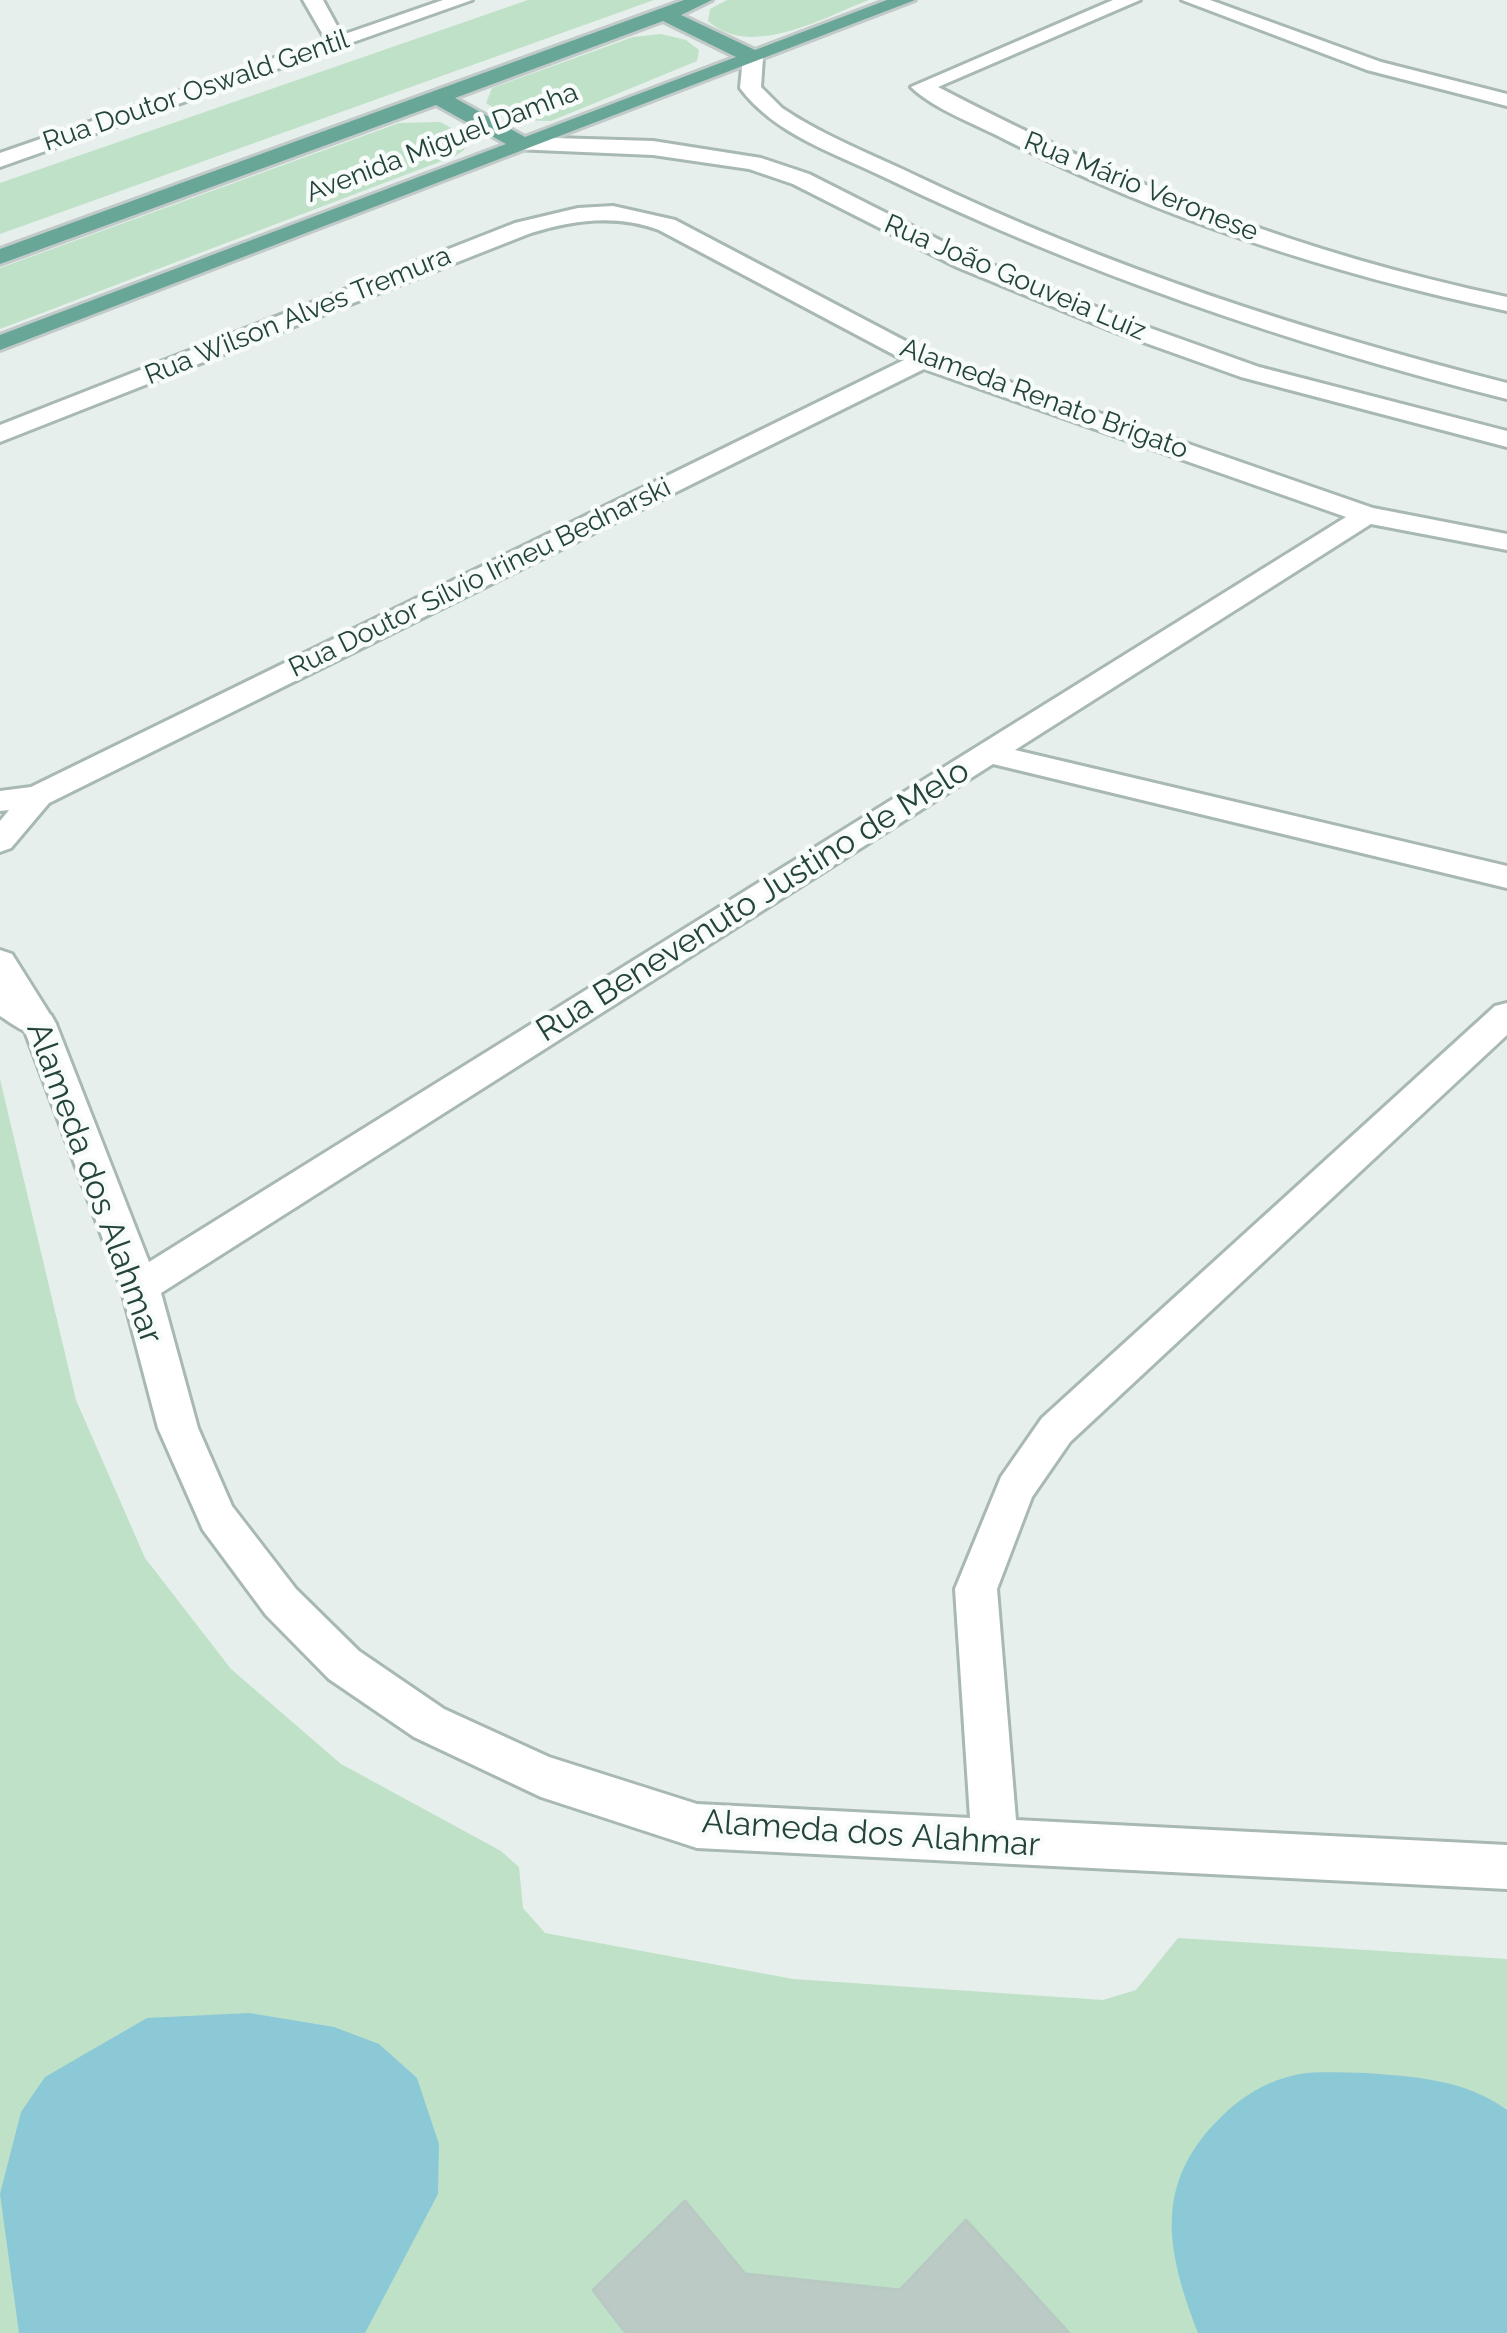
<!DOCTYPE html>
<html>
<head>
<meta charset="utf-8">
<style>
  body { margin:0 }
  canvas { display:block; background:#e6efeb }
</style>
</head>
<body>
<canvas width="1507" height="2333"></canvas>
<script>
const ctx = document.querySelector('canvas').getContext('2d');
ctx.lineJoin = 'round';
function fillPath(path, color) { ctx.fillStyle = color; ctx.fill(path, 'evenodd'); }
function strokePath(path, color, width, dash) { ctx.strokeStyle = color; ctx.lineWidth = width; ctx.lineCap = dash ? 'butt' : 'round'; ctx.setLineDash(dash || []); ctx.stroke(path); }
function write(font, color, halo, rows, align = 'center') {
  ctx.font = font + ' Raleway,sans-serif'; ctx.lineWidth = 9; ctx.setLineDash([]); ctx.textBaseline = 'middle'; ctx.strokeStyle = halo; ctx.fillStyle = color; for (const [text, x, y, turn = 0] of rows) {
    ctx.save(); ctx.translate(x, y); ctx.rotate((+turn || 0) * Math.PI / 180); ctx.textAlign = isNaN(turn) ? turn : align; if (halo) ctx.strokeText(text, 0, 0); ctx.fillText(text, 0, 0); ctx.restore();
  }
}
fillPath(new Path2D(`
  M528 0H654L0 234V183Z
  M727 0H869C824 17 751 60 708 21L710 9Z
  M661 34 686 40 699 50 697 61 551 121 512 120 486 103 492 88 633 37Z
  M440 122 466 136 464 150 455 156 0 329V268L399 123Z
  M0 1079 76 1400 145 1558 231 1669 341 1764 501 1851 519 1867 523 1908 545 1933 793 1979 1103 2000 1136 1990 1178 1938 1507 1959V2333H0Z`), '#bee1c8');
fillPath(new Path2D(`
  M249 2013 334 2027 379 2044 417 2078 439 2144 438 2194 365 2333H19L0 2194 21 2112 45 2077 147 2018Z
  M1366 2073C1415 2077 1465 2079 1507 2110V2333H1198C1167 2252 1152 2185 1220 2118 1242 2096 1268 2080 1300 2074 1321 2071 1344 2073 1366 2073Z`), '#8cc9d6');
const building = new Path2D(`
  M685 2201 745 2274 900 2290 966 2220 1069 2333H626L593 2290Z`);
fillPath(building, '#bbcac4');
strokePath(building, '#b7c9c2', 3);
const service = new Path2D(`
  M0 988 51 1015 56 1024 51 1033C31 1039 17 1027 0 1016Z`);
const minor = new Path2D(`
  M303 0H323L342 35 443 0H472L0 167V153L326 40Z
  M1113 0H1140L938 87C1126 185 1299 253 1507 297V311C1332 274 1166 220 1006 140 976 124 935 110 911 87Z
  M1182 0H1210L1381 62 1507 94V106L1367 70Z
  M613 206 675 220 932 355 1373 508 1507 534V550L1371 524 1015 750 1507 866V888L993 764 161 1293 198 1428 232 1506 296 1589 359 1651 444 1709 549 1757 697 1804 970 1818 955 1589 1001 1477 1042 1418 1495 1006 1507 1003V1035L1070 1442 1032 1497 997 1589 1016 1820 1507 1845V1889L697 1848 541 1797 414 1737 329 1679 266 1615 203 1530 158 1428 121 1287 23 1026 0 989V950L12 954 56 1024 149 1262 1346 517 924 369 49 803 11 848 0 852V821L9 810 0 811V791L31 787 904 360 659 230C615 214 575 220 531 233L0 442V425L515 223 578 208Z`);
const tertiary = new Path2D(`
  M753 51 763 57 761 87 782 108C825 137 874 155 921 178 1109 268 1306 332 1507 383V399C1293 345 1085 274 886 178 835 153 775 135 740 88L743 57Z
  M522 137 653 141 761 158 809 174 973 257 1133 322 1259 367 1507 431V447L1241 377 1115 332 957 267 793 184 749 169 653 155 514 149 511 144Z`);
const primary = new Path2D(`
  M684 0H712L681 15 755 50 887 0H915L0 350V335L506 144 436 105 0 264V249ZM663 21 736 57 525 137 455 98Z`);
strokePath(service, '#a8b8b3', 6);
strokePath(minor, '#a8b8b3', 6);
strokePath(tertiary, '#a8b8b3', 6);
strokePath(primary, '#c1cac8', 6);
fillPath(service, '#fff');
fillPath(minor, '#fff');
fillPath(tertiary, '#fff');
fillPath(primary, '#68a798');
write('27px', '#23433b', '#f7fbf9', [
  ["Rua Doutor Oswald Gentil",196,91,-19],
  ["Avenida Miguel Damha",442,143,-21],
  ["Rua Mário Veronese",1141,187,22],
  ["Rua João Gouveia Luiz",1015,278,23],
  ["Rua Wilson Alves Tremura",298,316,-22],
  ["Alameda Renato Brigato",1044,399,20],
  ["Rua Doutor Sílvio Irineu Bednarski",480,578,-26]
]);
write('33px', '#23433b', '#f7fbf9', [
  ["Rua Benevenuto Justino de Melo",753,901,-32],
  ["Alameda dos Alahmar",94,1183,70],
  ["Alameda dos Alahmar",871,1834,4]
]);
</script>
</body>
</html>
